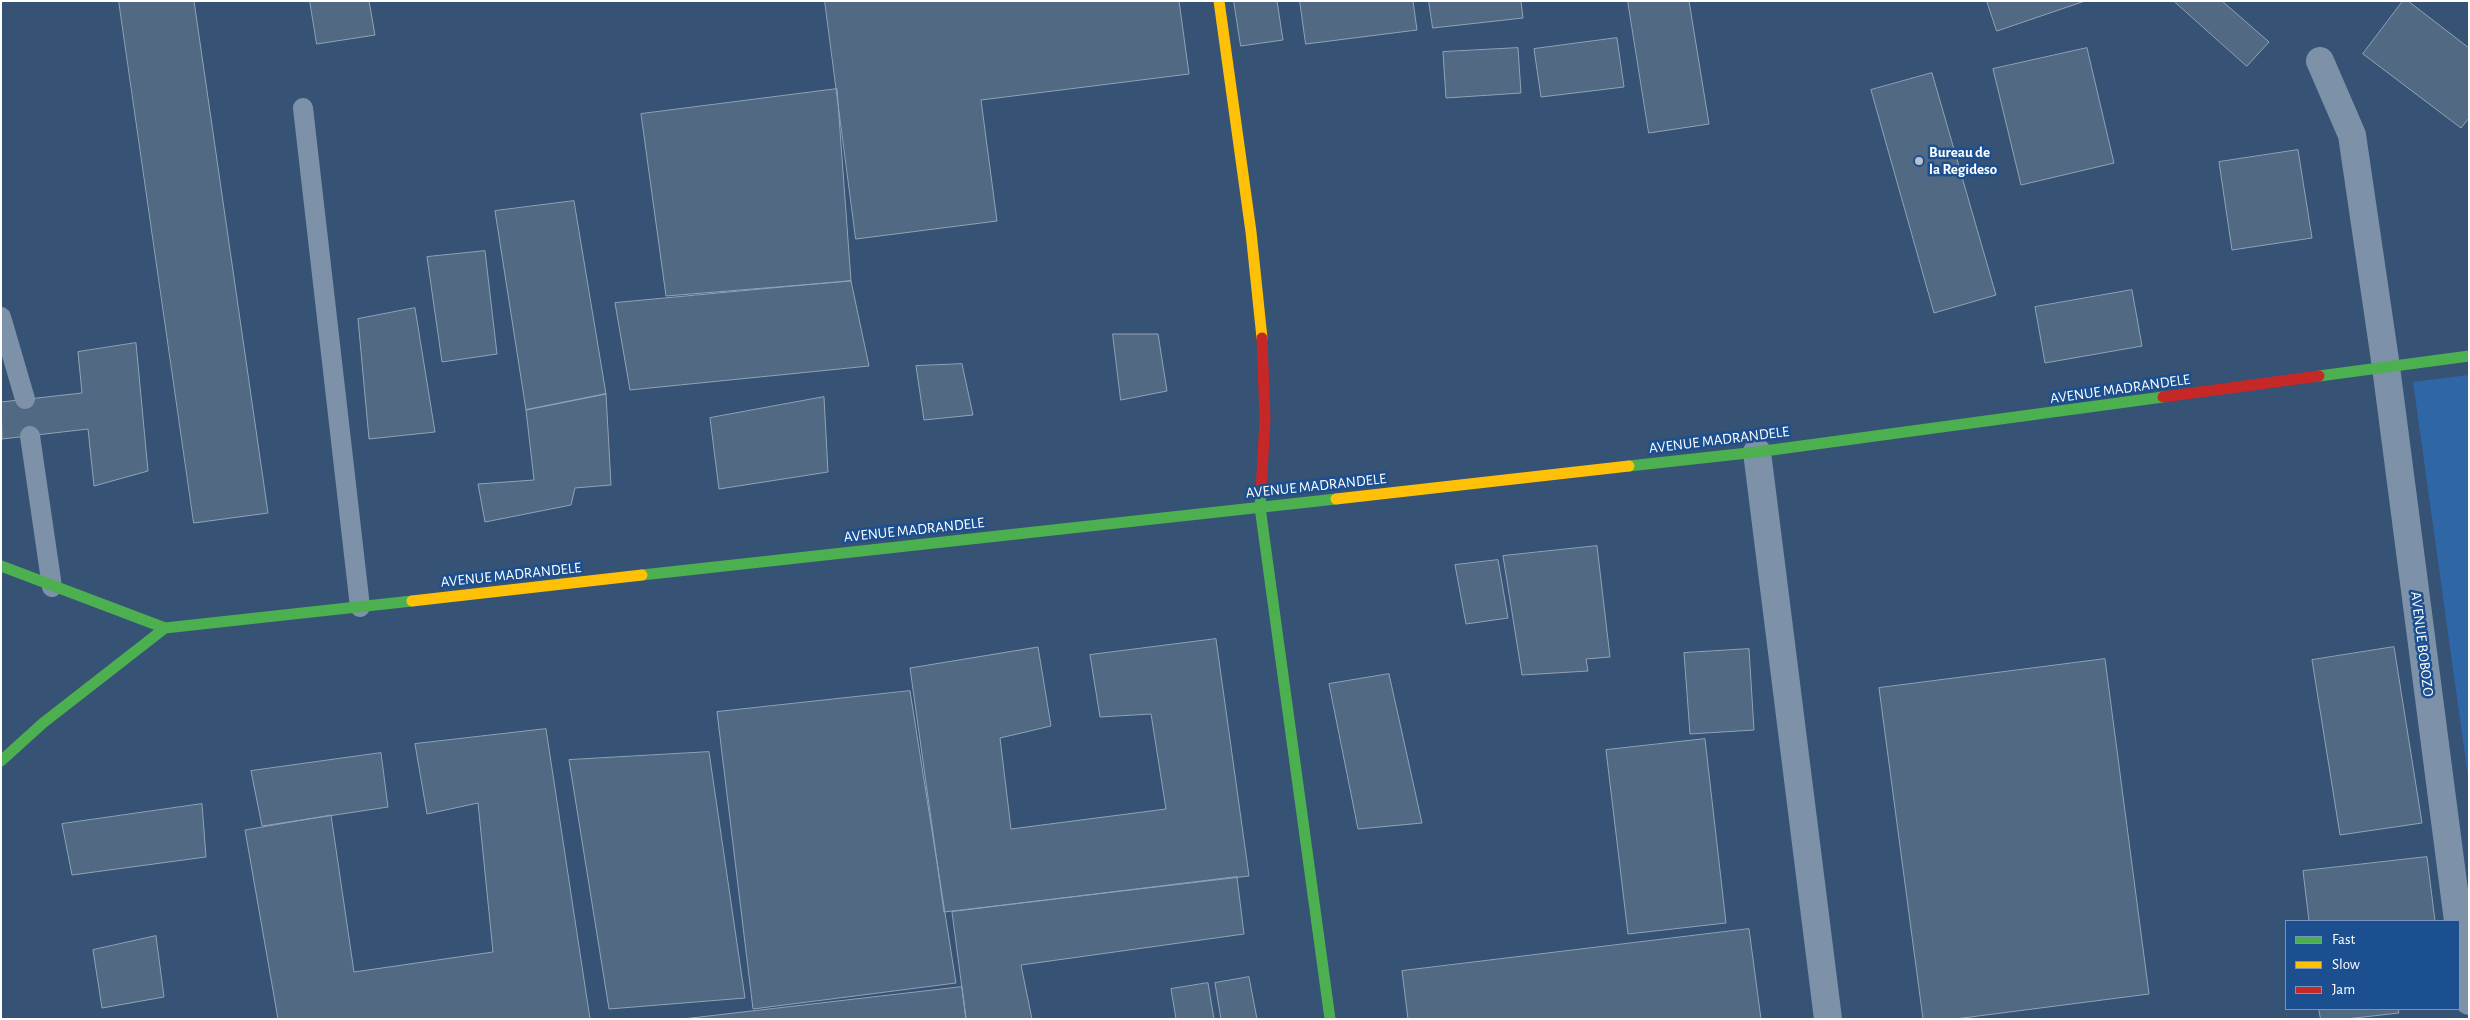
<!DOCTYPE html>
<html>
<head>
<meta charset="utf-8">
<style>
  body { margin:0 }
  #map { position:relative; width:2470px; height:1020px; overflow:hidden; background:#365274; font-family:"Alegreya Sans",sans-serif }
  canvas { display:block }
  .frame { position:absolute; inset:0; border:2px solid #fff; pointer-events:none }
  .legend { position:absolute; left:2285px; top:920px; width:175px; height:90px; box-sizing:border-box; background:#1b4f8f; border:1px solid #7695bc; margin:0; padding:6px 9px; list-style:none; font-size:15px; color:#fff }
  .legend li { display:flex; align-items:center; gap:10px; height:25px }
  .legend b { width:25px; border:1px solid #7695bc }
</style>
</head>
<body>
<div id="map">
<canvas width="2470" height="1020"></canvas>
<div class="frame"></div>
<ul class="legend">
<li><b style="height:6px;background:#4caf50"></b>Fast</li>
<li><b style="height:6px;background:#ffc107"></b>Slow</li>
<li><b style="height:6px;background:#c62828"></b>Jam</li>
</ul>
</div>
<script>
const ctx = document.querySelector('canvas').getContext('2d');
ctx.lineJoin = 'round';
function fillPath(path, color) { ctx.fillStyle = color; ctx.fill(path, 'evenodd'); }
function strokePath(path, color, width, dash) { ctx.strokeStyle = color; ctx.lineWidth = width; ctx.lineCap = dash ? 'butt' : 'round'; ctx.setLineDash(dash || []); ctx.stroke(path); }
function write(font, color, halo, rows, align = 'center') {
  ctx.font = font + ' "Alegreya Sans",sans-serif'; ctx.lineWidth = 5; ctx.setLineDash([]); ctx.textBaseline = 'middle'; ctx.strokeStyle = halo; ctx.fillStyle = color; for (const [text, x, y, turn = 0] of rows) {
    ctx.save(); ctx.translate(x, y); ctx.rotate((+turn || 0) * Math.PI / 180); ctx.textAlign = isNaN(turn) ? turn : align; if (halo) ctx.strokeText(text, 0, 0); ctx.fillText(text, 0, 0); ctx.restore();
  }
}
fillPath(new Path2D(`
  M2469 375V784L2413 382Z`), '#2f66a5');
const building = new Path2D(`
  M119 1H194L268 513 194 523Z
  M310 1H369L375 35 317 44Z
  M825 1H1179L1189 74 981 100 997 221 856 239Z
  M1234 1H1277L1283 40 1241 46Z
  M1300 1H1413L1417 30 1306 44Z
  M1429 1H1521L1523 18 1433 28Z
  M1628 1H1689L1709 124 1649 133Z
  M1987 1H2085L1997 31Z
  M2174 1H2222L2269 42 2247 66Z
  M2403 1H2408L2469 48V118L2461 128 2363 54Z
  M1617 38 1624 87 1541 97 1534 49Z
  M1518 48 1521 93 1446 98 1443 52Z
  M2087 48 2114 163 2021 185 1993 69Z
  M1932 73 1996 295 1934 313 1871 90Z
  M837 89 851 281 666 296 641 114Z
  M2298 150 2312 238 2232 250 2219 162Z
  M574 201 606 394 526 410 495 211Z
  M485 251 497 354 442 362 427 257Z
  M851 281 869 366 630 390 615 303Z
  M2132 290 2142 346 2045 363 2035 307Z
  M415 308 435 432 369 439 358 319Z
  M1113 334H1158L1167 391 1121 400Z
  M136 343 148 471 94 486 88 429 2 439 1 402 82 393 78 352Z
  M962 364 973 415 924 420 916 366Z
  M606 394 611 485 575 488 571 505 485 522 478 484 534 480 526 410Z
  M824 397 828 472 719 489 710 418Z
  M1597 546 1610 657 1586 659 1588 671 1522 675 1503 556Z
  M1498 560 1508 618 1466 624 1455 565Z
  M1216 639 1249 876 944 912 910 668 1038 647 1051 726 1000 738 1011 829 1166 809 1151 714 1100 717 1090 655Z
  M2394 647 2422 823 2340 835 2312 660Z
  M1749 649 1754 730 1690 734 1684 653Z
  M2105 659 2149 994 1955 1019H1923L1879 688Z
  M1389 674 1422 823 1358 829 1329 684Z
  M910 691 956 983 753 1009 717 712Z
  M546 729 590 1019H278L245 830 331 815 354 972 493 952 478 803 427 814 415 744Z
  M1705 739 1726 923 1628 934 1606 750Z
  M709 752 745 998 609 1009 569 760Z
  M381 753 388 807 262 826 251 771Z
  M202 804 206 857 72 875 62 824Z
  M2427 857 2435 921H2309L2303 871Z
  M1237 877 1244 934 1021 965 1032 1019H966L952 912Z
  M1749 929 1761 1019H1408L1402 971Z
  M156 936 164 997 102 1008 93 950Z
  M1249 977 1257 1019H1221L1215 983Z
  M1208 983 1214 1019H1176L1171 989Z
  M962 987 966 1019H683Z
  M2319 1009H2398L2399 1013 2346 1019H2321Z`);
fillPath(building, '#526984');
strokePath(building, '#92a2b6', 1);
strokePath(new Path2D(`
  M303 108 360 607
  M1 317 25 399
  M30 436 52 587`), '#7d92a8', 20);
strokePath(new Path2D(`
  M2320 61 2352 135 2386 367 2458 921
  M1757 452 1828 1019
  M2459 924 2469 1001`), '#7d92a8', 28);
strokePath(new Path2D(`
  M2319 376 2469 356
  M1629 466 1757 452 2163 397
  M1261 492 1260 507 1330 1019
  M1 566 165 628 412 601
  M642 575 1336 499
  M1 761 43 723 165 628`), '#4caf50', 11);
strokePath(new Path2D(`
  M1219 1 1251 232 1262 338
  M1336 499 1629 466
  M412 601 642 575`), '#ffc107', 11);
strokePath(new Path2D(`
  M2163 397 2319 376
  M1261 492 1265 419 1262 338`), '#c62828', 11);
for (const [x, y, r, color] of [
  [1919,161,5,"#b9c2ce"]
]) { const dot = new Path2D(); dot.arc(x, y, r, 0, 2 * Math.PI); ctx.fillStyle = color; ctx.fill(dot); strokePath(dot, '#1b4f8f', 2); }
write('bold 15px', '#fff', '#1b4f8f', [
  ["Bureau de",1929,152],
  ["la Regideso",1929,169]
], 'left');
write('15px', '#fff', '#1b4f8f', [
  ["AVENUE MADRANDELE",2120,389,-8],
  ["AVENUE MADRANDELE",1719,440,-7],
  ["AVENUE MADRANDELE",1316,486,-6],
  ["AVENUE MADRANDELE",914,530,-6],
  ["AVENUE MADRANDELE",511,575,-6],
  ["AVENUE BOBOZO",2422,644,83]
]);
</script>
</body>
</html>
